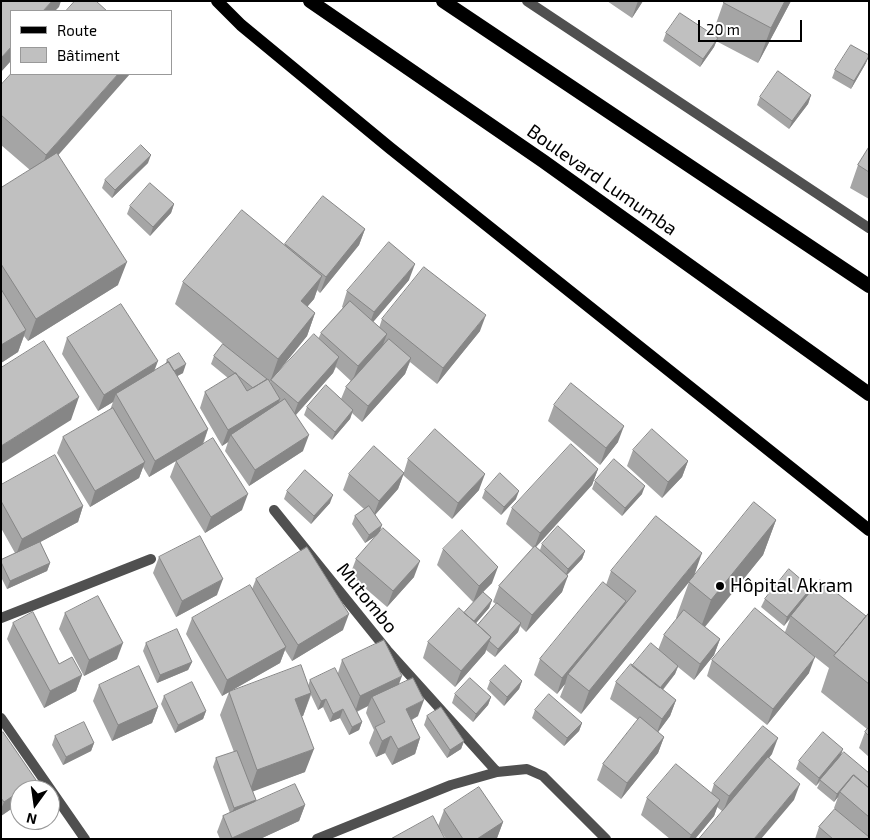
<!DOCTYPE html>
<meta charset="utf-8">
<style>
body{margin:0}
#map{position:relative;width:870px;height:840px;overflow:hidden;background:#fff;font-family:"Exo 2",sans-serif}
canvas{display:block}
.frame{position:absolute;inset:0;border:2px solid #000;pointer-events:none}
.legend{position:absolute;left:10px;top:10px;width:162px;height:65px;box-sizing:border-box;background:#fff;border:1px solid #999;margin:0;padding:6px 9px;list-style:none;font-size:15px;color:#000}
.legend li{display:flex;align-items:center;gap:10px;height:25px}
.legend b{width:25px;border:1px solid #999}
.north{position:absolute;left:10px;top:780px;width:50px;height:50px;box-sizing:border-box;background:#fff;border:1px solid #999;border-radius:50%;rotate:194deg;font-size:14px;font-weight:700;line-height:20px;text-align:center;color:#000}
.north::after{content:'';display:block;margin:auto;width:18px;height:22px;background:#000;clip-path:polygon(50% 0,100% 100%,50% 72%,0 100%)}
.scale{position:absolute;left:698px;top:20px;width:104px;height:22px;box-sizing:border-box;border:2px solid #000;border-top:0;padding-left:6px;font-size:15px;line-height:18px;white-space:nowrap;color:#000;-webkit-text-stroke:4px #fff;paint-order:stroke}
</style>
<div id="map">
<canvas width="870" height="840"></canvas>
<div class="frame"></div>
<ul class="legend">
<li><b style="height:6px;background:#000"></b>Route</li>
<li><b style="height:14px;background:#c0c0c0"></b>Bâtiment</li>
</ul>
<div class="north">N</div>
<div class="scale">20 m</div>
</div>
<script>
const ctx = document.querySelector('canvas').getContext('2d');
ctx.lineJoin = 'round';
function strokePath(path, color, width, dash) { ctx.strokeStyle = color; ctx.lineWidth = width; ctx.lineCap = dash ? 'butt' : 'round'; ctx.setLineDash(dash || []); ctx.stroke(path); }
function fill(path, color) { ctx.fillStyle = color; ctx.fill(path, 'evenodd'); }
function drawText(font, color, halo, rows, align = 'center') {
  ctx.font = font + ' "Exo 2",sans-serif'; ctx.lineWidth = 4; ctx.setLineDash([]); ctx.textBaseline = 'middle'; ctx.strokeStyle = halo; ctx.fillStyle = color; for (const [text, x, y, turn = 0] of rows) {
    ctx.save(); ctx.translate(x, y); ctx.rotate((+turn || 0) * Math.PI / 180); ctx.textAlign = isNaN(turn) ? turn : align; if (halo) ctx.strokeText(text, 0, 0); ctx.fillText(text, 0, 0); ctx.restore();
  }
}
const minor = new Path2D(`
 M527,1l342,227
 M274,510l113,140 110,122
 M1,618l150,-59
 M317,839l134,-54 46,-13 30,-3 16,7 63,63`);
const tertiary = new Path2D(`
 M1,718l84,121`);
const primary = new Path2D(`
 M217,1l24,24 149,123 479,382`);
const trunk = new Path2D(`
 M310,1l233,160 326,233
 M443,1l426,285`);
const wall = new Path2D(`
 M607,1h36l-11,17z
 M724,1h67l-33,62 -42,-22 -2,6 -14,20 -37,-26 3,-8 46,2z
 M866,63l-15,26 -19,-11 3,-8z
 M1,85l57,70 60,130 -90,56 -4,-5 -6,16 -17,11v-175l29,-18 -29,-25z
 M811,95l-3,9 -19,25 -32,-24 3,-8z
 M869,147v52l-19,-11 8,-23z
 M148,163l-36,35 -10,-10 3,-8z
 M174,204l-3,9 -21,23 -23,-22 3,-8z
 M365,229l-6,16 -39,48 -3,-3 -3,9 -7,8 8,6 -8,23 -37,46 -1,-1 1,3 1,-4 47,-41 3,-6 22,-25 -1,-1 5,-16 62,-11 -36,42 6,6 3,-9 98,12 -43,53 -27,-22 -5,12 -43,48 -10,-9 -2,6 -18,21 -28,-25 3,-8 34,-8 5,-12 5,-6 -15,-14 -3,6 -37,42 7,36 -54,35 -24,-35 3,-9 -6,4 -22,-38 5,-16 23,-14 -17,-14 3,-8 9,-12 -48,-40 8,-22 101,-37 1,-1z
 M67,338l87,33 11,-6 2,-5 16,13 -6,3 31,53 -5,16 39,65 -37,23 -35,-56 6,-16 12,-7 -39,23 -6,-10 -4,11 -49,29 -33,-54 6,-16 47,-27 3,-8 -15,9 -36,-57z
 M554,405l64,37 -18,23 -52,-44z
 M633,450l55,11 -6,16 -20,21 -35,-32z
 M408,459l71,31 -27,29 -49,-44 -5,14 -23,26 4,18 35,44 -27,30 -37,-32 6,-16 22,-25 -13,9 -13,-19 3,-8 9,-7 -21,-19 6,-16 55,-2z
 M598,469l-6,16 -56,62 4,3 2,-6 43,7 -3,8 -15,16 -5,17 -36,40 -6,-6 -2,6 -23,25 -9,-7 -1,3 -30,34 -32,-29 5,-16 36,-29 13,-15 -4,4 -36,-37 6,-16 49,34 -9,9 9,8 -3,8 -13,15 2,2 18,-21 -3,-2 6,-16 34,-38 -27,-24 6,-16z
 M595,481l47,13 -20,22 -30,-27z
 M1,485l82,21 -5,16 -38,20 10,21 -3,8 -40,18 -6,-12v-17l14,-7 -14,-25z
 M485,490l31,9 -15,16 -19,-17z
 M287,491l43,12 -19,21 -27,-25z
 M776,520l-13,35 -58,72 15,12 -6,16 -20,25 -16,-13 -3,7 -12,16 13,10 -6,16 -12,16 6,5 -6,16 -37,46 -24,-19 6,-16 35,-44 -28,-21 6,-17 16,-16 26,-16 6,-15 13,-16 -1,-1 13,-36z
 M159,557l58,38 -41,22 -23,-44z
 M611,571l83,5 -113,138 -21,-17 5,-13 -8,10 -23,-19 6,-16 66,-74z
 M256,579l87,51 -51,31 -7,-11 -5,13 -58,33 -36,-62 6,-16 60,-29z
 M809,594l57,22 3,-3v144l-10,-9 6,-16 2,-3 -46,-37 8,-24 -29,-23 9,28 -42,52 -60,-49 5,-16 73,-28 5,-13 -6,7 -23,-19 4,-8z
 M65,613l52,46 -33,17 -25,-47z
 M13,623l46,41 23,11 -6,16 -32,17 -37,-69z
 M146,643l46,19 -4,8 -31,13 -14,-32z
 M342,660l57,24 19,32 -6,4 8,18 -5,16 -23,11 -7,-12 -9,4 -7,-14 5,-13 -8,-17 2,-7 -11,6 5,10 -3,8 -10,5 -9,-17 -10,4 -7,-15 -5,3 -7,-15 -8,21h-1l3,56 -53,19 3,11 50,3 -6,16 -39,18h-40l-3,-7 6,-16 7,-3 -17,-46 3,-9 18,-6 -14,-37 9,-23 79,-6 2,-6 28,-7z
 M490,681h32l-3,8 -15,17 -17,-17z
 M99,685l59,22 -6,16 -40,18 -19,-40z
 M455,694l36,3 -3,8 -15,17 -21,-19z
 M164,696l42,15 -3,8 -28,14 -14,-29z
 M535,710l47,13 -3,8 -15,15 -32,-28z
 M427,716l37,25 -3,8 -14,9 -23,-33z
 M1,734l19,69 -19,13z
 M55,736l39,7 -3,8 -28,14 -11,-20z
 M772,754l-3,4 25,42 -72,11 -5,-4 -3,9 -19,23h-25l-29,-24 6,-17 64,-5 3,-9z
 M841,757l28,16v66h-54l4,-12 16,-18 -1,-1 4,-11 -4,5 -17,-14 3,-6 -4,4 -20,-17 3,-8z
 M444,810l59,12 -6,16 -1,1h-50l-8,-13z`);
const shadedWall = new Path2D(`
 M52,1h9l-2,6 -4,4h-12z
 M638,1h5l-11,17z
 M785,1h6l-33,62 13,-35z
 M718,38l-4,9 -14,20 3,-8z
 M11,47v14l-10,11v-14z
 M869,56l-3,7 -15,26 3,-8z
 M118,74h12l-92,104 8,-23z
 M811,95l-3,9 -19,25 3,-8z
 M151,155l-3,8 -36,35 3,-8z
 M174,204l-3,9 -21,23 3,-9z
 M365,229l-6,16 -39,48 6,-16z
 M127,262l-9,23 -90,56 8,-22z
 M415,264l-6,16 -41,48 6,-16z
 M322,276l-8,23 -22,25 9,-23z
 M315,313l-8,23 -37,46 8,-23z
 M486,315l-6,16 -43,53 6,-16z
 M26,330l-8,22 -17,11v-18z
 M387,334l-6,16 -29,32 6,-16z
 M339,357l-6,16 -41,46 6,-16z
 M411,358l-6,16 -43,48 6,-16z
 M158,361l-6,16 -36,17 -3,8 -15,9 6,-16z
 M186,364l-3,9 -13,7 3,-9z
 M79,397l-8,23 -70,44v-18z
 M280,399l-6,17 -43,19 -3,7 -6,4 6,-16z
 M353,410l-3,9 -18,21 3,-8z
 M624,426l-6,16 -18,23 6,-17z
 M208,429l-6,16 -53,32 6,-16z
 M309,435l-6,16 -54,35 6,-16z
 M688,461l-6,16 -20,21 6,-16z
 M145,462l-6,16 -49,29 5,-16z
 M598,469l-6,16 -58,64 6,-16z
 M404,473l-6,16 -25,28 6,-16z
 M485,474l-6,16 -27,29 6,-16z
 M645,486l-3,8 -20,22 3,-8z
 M519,491l-3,8 -15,16 3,-8z
 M248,494l-6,16 -37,23 6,-16z
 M333,495l-3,8 -19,21 3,-8z
 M83,506l-5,16 -62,33 6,-16z
 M776,520l-13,35 -65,80 13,-35z
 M382,525l-3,9 -14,9 4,-8z
 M585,551l-3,8 -17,18 3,-8z
 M702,553l-8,23 -113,138 8,-23z
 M420,561l-6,16 -27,30 6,-16z
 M50,563l-3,8 -40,18 3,-8z
 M498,567l-6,16 -19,19 6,-16z
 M568,576l-6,16 -36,40 6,-17z
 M223,579l-6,16 -41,22 6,-16z
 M811,588l-3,8 -17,20 -7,10 3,-9z
 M492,600l-3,8 -18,21 3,-8z
 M626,601l-6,16 -52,57 -3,10 -8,10 5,-16z
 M349,614l-6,16 -51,31 6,-16z
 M521,623l-3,9 -23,25 3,-8z
 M491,637l-6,16 -30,34 6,-16z
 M720,639l-6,16 -20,25 6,-16z
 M123,643l-6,16 -33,17 5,-16z
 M286,647l-6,16 -58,33 5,-16z
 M815,657l-6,16 -42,52 6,-16z
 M192,662l-4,8 -31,13 3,-8z
 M678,666l-3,8 -20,25 3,-9z
 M82,675l-6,16 -32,17 6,-17z
 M402,676l-6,16 -24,5 -4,9 -13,6 5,-16z
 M522,681l-3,8 -15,17 3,-9z
 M311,693l-8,23 -16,5 8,-22z
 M491,697l-3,8 -15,17 3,-8z
 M326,699l-3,8 -5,3 3,-9z
 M424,700l-6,16 -17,9 5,-16z
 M676,700l-6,16 -14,19 6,-16z
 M158,707l-6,16 -40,18 6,-16z
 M343,709l-3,9 -10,4 3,-8z
 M206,711l-3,8 -28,14 3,-8z
 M362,722l-3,8 -10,5 3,-8z
 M582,723l-3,8 -15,15 3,-8z
 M391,736l-6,17 -9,4 6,-16z
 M664,737l-6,16 -37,46 6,-16z
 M420,738l-5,16 -23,11 6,-16z
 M778,738l-6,16 -49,58 6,-16z
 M464,741l-3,8 -14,9 3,-8z
 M94,743l-3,8 -28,14 3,-8z
 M314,749l-9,23 -56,21 8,-23z
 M843,749l-3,9 -20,22 -4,6 3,-8z
 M853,775l-3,8 -10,9 -2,5 -4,5 3,-8z
 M36,780l-4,10h-11z
 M800,784l-6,16 -33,39h-7z
 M20,791v12l-19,13v-7l3,-7z
 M256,800l-3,8 -22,8 3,-8z
 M720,800l-6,16 -19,23h-6l2,-4z
 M305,805l-6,16 -39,18h-28v-1z
 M503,822l-6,16 -1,1h-19z`);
const building = new Path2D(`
 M1,1h51l-9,10h-32v36l-10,11z
 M75,1h21l11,10h-41z
 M724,1h61l-14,27 -47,-25z
 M680,13l38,25 -15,21 -37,-26z
 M851,45l18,10v1l-15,25 -19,-11z
 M778,71l33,24 -19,26 -32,-24z
 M11,74h107l-72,81 -45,-40v-30z
 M141,145l10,10 -36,35 -10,-10z
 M869,147v25l-11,-7z
 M57,153l70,109 -91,57 -35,-55v-76z
 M150,183l24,21 -21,23 -23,-21z
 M323,196l42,33 -39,48 -41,-33z
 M242,210l80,66 -21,25 14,12 -37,46 -95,-77z
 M389,242l26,22 -41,48 -27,-21z
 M424,267l62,48 -43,53 -61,-49z
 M1,289l25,41 -25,15z
 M350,301l37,33 -29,32 -37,-33z
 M121,304l37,57 -54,34 -37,-57z
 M314,334l25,23 -41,46 -27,-23z
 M389,339l22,19 -43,48 -22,-19z
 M44,341l35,56 -78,49v-78z
 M223,344l44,35 -14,9 -39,-32z
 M179,353l7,11 -12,7 -7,-11z
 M169,362l39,67 -53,32 -39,-67z
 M236,373l11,18 21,-12 12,20 -52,31 -23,-38z
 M571,383l53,43 -18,22 -52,-43z
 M326,385l27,25 -18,22 -28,-25z
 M285,399l24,36 -54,35 -24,-35z
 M113,408l32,54 -50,29 -32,-54z
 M435,429l50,45 -27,29 -50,-44z
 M652,429l36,32 -20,21 -35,-32z
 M213,438l35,56 -37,23 -35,-56z
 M571,444l27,25 -58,64 -28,-25z
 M374,446l30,27 -25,28 -30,-27z
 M55,455l28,51 -61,33 -21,-38v-16z
 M614,459l31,27 -20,22 -30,-27z
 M305,470l28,25 -19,21 -27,-25z
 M500,473l19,18 -15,16 -19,-17z
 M754,502l22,18 -65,80 -22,-18z
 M369,506l13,19 -13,10 -14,-19z
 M656,516l46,37 -113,138 -21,-17 68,-83 -25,-20z
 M558,526l27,25 -17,18 -26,-25z
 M383,528l37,33 -27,30 -37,-32z
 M462,530l36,37 -19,19 -36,-37z
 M200,536l23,43 -41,22 -23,-44z
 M40,542l10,21 -40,18 -9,-19v-2z
 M535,546l33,30 -36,39 -33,-29z
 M307,547l42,67 -51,31 -42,-66z
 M789,569l22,19 -24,29 -22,-18z
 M820,580l46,36 -30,37 -45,-37z
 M603,582l23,19 -64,77 -22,-19z
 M250,585l36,62 -59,33 -35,-62z
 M483,592l9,8 -18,21 -10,-8z
 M98,596l25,47 -34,17 -24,-47z
 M497,603l24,20 -23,26 -9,-8 2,-4 -13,-12z
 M459,608l32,29 -30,34 -33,-29z
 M755,608l60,49 -42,52 -61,-49z
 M684,610l36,29 -20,25 -36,-29z
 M33,612l26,52 13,-7 10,18 -32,16 -37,-68z
 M869,613v71l-35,-28z
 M177,629l15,33 -32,13 -14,-32z
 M384,640l18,36 -42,20 -18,-36z
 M651,643l27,23 -18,22 -28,-22z
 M631,664l45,36 -14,19 -46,-37z
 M301,665l10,28 -16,6 19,50 -57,21 -28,-78z
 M505,665l17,16 -15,16 -17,-16z
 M139,666l19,41 -40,18 -19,-40z
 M335,668l27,54 -10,5 -9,-18 -10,5 -7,-15 -5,2 -11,-21z
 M413,678l11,22 -18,9 14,29 -22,11 -7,-13 -9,5 -7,-14 10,-5 -13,-25z
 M470,678l21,19 -15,17 -21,-20z
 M192,682l14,29 -28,14 -14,-29z
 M549,694l33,29 -15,15 -32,-28z
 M441,707l23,34 -14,9 -23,-34z
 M640,717l24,20 -37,46 -24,-19z
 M84,722l10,21 -28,14 -11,-21z
 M763,726l15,12 -49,58 -15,-12z
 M869,727v9l-4,-4z
 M3,732l33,48 -15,10h-1v1l-16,11 -3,-4v-64z
 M823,732l20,17 -24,29 -20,-17z
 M237,751l19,49 -22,8 -18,-50z
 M844,752l25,21v15l-16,-13 -16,19 -17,-14z
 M768,757l32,27 -46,55h-55z
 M676,764l44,36 -29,35 -44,-37z
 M854,775l15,13v29l-29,-25z
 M295,784l10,21 -73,33 -9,-22z
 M479,787l24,35 -26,17h-14l-19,-29z
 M835,809l34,28v2h-36l-14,-12z
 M433,816l12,23h-54z`);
const markers = [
 [720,586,5,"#000"]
];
const streetNames = [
 ["Boulevard Lumumba",602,180,35],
 ["Mutombo",367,598,51]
];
const poiNames = [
 ["Hôpital Akram",730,586]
];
strokePath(minor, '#505050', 10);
strokePath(tertiary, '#505050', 10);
strokePath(primary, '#000', 12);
strokePath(trunk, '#000', 14);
fill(wall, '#a5a5a5');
fill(shadedWall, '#868686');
fill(building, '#c0c0c0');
strokePath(building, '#868686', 1);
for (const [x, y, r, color] of markers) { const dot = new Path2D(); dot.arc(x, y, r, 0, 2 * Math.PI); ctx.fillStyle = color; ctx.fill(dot); strokePath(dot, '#fff', 2); }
drawText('19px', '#000', '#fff', streetNames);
drawText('19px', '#000', '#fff', poiNames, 'left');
</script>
